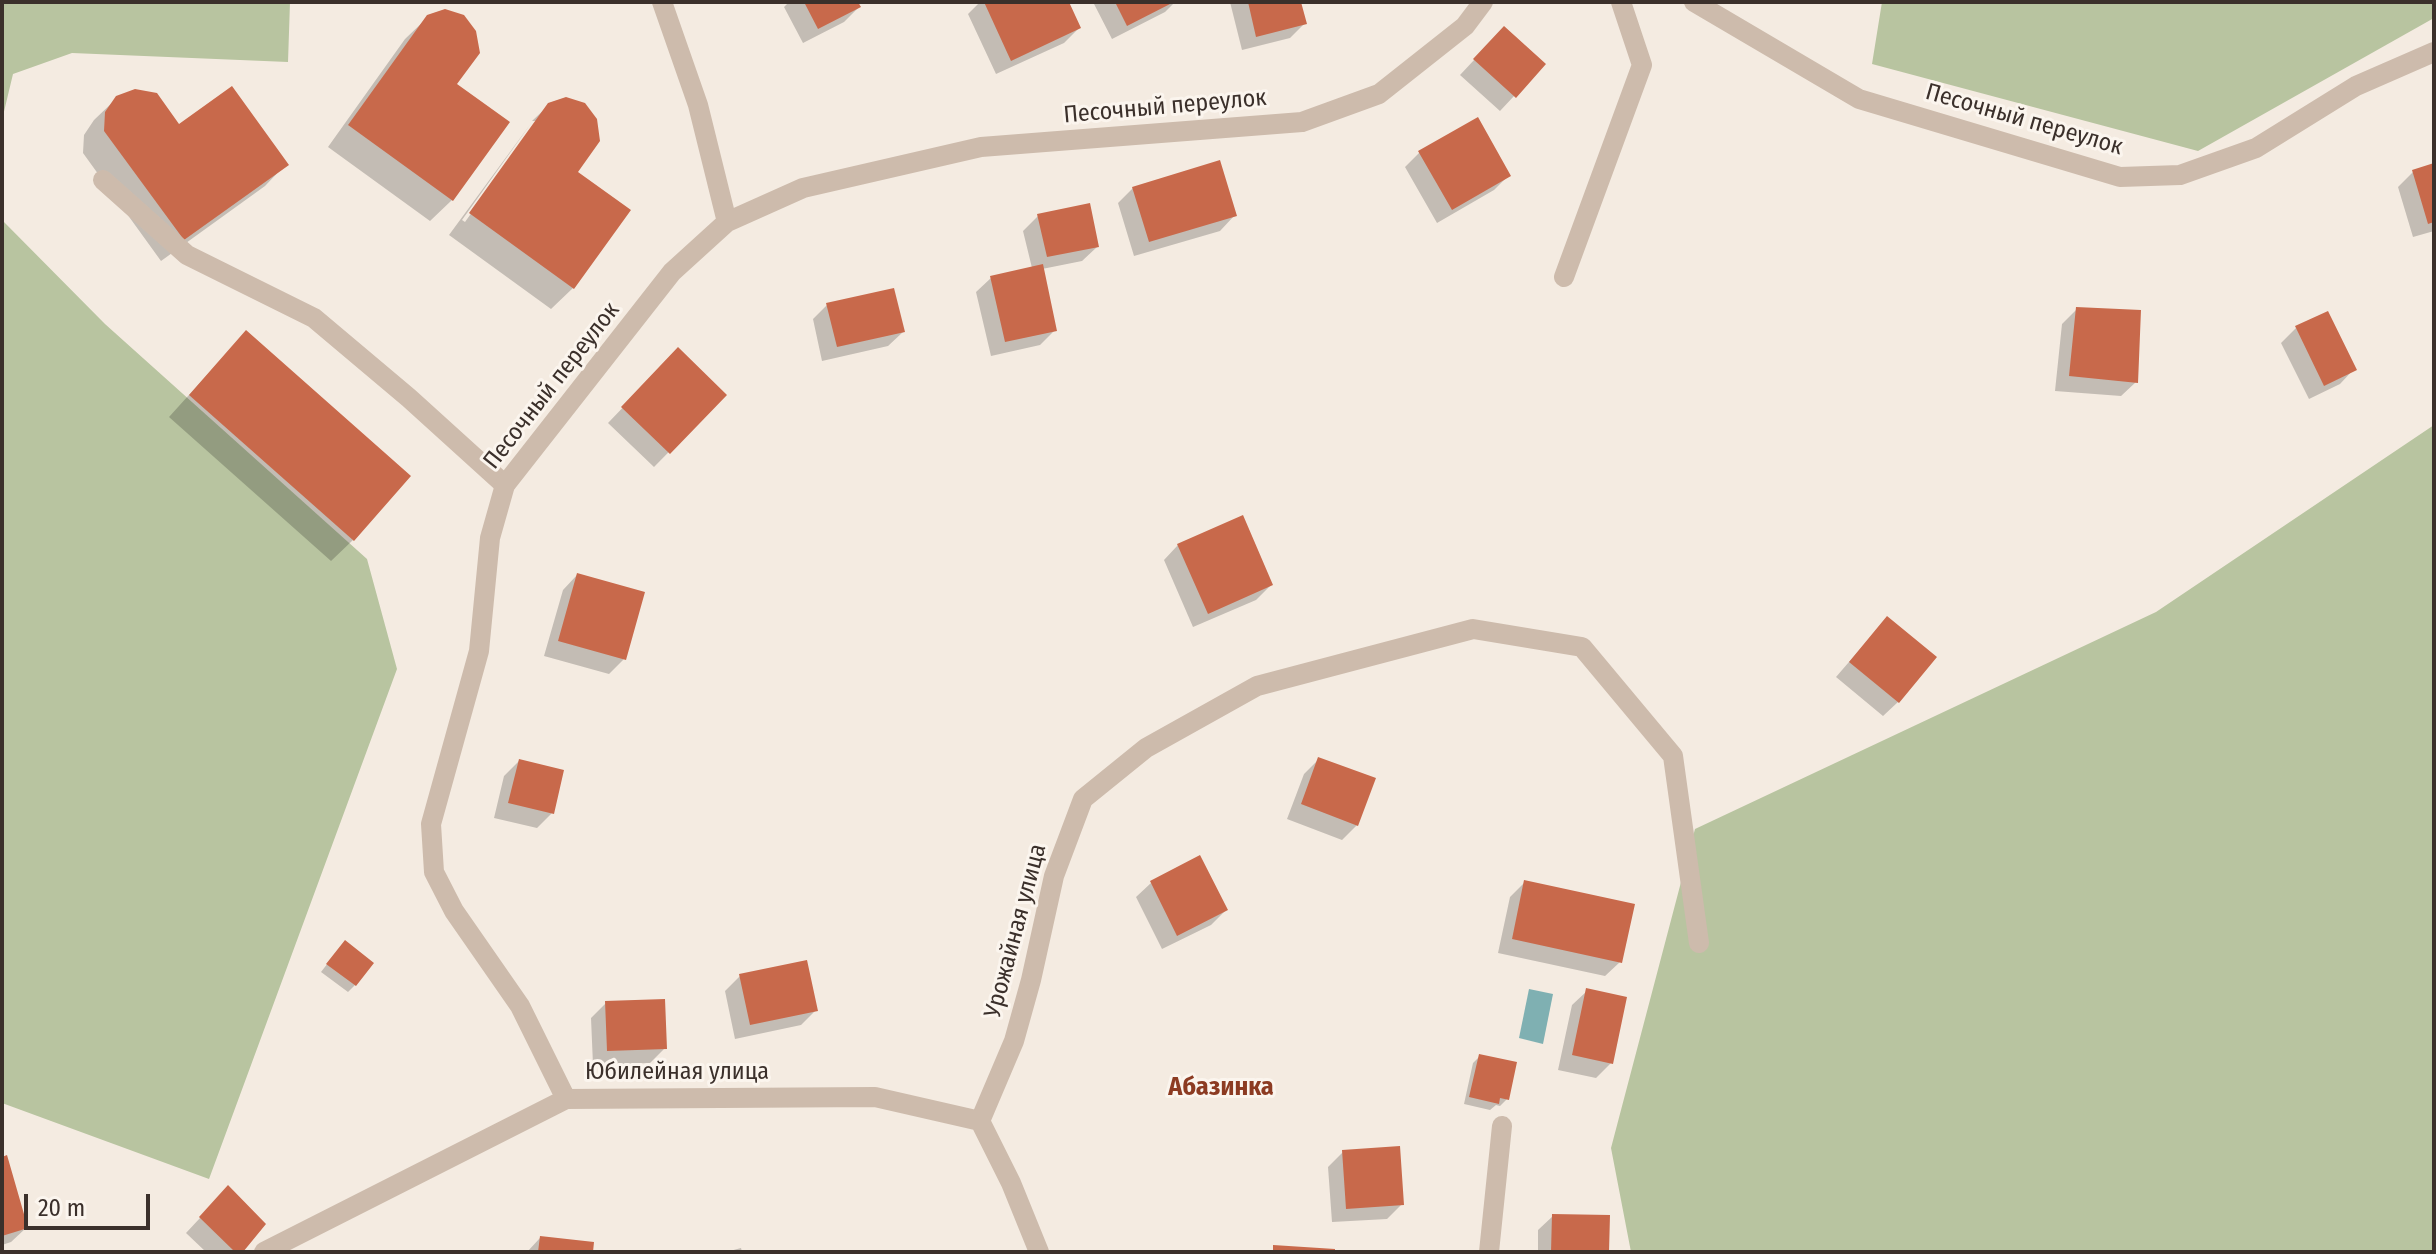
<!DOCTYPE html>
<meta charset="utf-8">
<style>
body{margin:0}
#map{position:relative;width:2436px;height:1254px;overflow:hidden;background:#f4ebe1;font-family:"Fira Sans Condensed",sans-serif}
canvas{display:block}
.frame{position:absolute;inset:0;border:4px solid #3b302b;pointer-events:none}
.scale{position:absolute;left:24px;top:1194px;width:126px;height:36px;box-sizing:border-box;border:4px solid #3b302b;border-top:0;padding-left:10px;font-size:24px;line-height:28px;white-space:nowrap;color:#3b302b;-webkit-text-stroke:6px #fbf5ee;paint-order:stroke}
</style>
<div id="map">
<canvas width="2436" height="1254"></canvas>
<div class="frame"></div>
<div class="scale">20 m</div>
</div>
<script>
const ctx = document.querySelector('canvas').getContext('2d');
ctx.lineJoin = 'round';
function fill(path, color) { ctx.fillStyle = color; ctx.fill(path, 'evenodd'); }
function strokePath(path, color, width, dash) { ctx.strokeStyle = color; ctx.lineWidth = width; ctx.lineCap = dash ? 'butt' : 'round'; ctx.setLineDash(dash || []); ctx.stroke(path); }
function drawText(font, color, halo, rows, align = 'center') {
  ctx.font = font + ' "Fira Sans Condensed",sans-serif'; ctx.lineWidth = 6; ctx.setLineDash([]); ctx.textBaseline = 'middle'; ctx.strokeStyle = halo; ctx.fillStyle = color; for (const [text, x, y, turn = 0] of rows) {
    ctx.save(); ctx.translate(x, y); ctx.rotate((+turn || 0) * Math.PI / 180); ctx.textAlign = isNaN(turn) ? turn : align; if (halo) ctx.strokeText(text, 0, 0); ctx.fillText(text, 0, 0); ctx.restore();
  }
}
const green = new Path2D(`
 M2,2h288l-2,60 -216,-9 -59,21 -11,46z
 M1882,2h552v16l-236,133 -326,-87z
 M2,220l103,104 262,235 30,110 -188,510 -207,-76z
 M2434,425v827h-803l-20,-104 84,-319 461,-217z`);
const water = new Path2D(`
 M1529,989l24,5 -10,50 -24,-6z`);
const shadow = new Path2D(`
 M789,2h67l3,5 -15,15 -41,21 -19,-36z
 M980,2h87l12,26 -15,15 -68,31 -28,-60z
 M1093,2h82l-10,10 -53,27z
 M1230,2h63l12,21 -15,15 -48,12z
 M428,17l26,67 -2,116 -22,21 -102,-74 77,-108z
 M1490,43l54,21 -44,47 -40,-36z
 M117,98l61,29 108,37 -21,22 -104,75 -78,-108 1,-18 10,-15z
 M549,105l26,67 -2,116 -22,21 -102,-74 83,-113 -70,98 3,2 72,-101h-5z
 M1420,152l89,23 -15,15 -57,33 -32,-56z
 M2434,165v66l-21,6 -15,-50 15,-15z
 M1133,188l101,28 -14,15 -86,25 -16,-53z
 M1038,216l59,31 -15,14 -40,8 13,61 -15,15 -49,11 -15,-64 15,-14 41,-10 -9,-37z
 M827,305l76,27 -15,14 -66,15 -9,-42z
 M2077,309l59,73 -15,14 -66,-5 7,-67z
 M2296,328l58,41 -14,15 -31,15 -28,-56z
 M246,332l107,208 -22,21 -162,-144z
 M678,350l47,45 -71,72 -46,-44z
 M1178,545l93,40 -15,15 -63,27 -29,-67z
 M577,575l47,84 -15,15 -65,-18 19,-66z
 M1887,618l11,84 -15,14 -47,-39z
 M1319,759l38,66 -15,15 -55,-21 17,-45z
 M519,761l33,52 -15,15 -43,-10 10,-42z
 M1525,882l95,80 -15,14 -107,-23 12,-56z
 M1151,883l75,27 -15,15 -49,24 -26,-52z
 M338,950l17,35 -7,7 -27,-20z
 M740,976l76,34 -15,15 -66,14 -10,-48z
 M1587,991l24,72 -15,15 -38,-8 14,-65z
 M606,1003l59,45 -15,15 -57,2 -2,-47z
 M1480,1056l27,43 -7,7 -4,-1 -6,5 -26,-6 9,-41z
 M1343,1152l59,52 -15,15 -55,3 -4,-55z
 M2,1159l24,69 -15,14 -9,3z
 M214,1203l26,49h-34l-20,-19z
 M1553,1216l54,36h-69v-22z
 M540,1238l51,14h-64z
 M741,1248l1,4h-16z`);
const building = new Path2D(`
 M804,2h54l3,5 -43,22z
 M984,2h85l12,26 -70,33z
 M1115,2h59l-47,24z
 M1248,2h53l6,22 -51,13z
 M445,9l19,6 12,16 4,22 -23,31 53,38 -57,79 -105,-76 79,-110z
 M1504,26l42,38 -30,34 -43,-39z
 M232,86l57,79 -105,75 -80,-109 1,-19 11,-16 19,-7 22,4 22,31z
 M566,97l19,6 12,16 3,22 -22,31 53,38 -57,79 -105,-76 79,-110z
 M1478,117l33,59 -59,34 -34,-59z
 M1220,160l17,56 -88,26 -17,-55z
 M2434,163v59l-6,2 -16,-54z
 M1090,203l9,44 -52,10 -10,-43z
 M1043,264l14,67 -52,11 -15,-66z
 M894,288l11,44 -68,15 -11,-44z
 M2076,307l65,3 -3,73 -69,-7z
 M2328,311l29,59 -33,16 -29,-60z
 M246,330l165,146 -57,65 -165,-146z
 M678,347l49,48 -57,59 -49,-47z
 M1243,515l30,70 -65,29 -31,-70z
 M577,573l68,19 -19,68 -68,-19z
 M1887,616l50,41 -38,46 -50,-41z
 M1318,757l58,21 -18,48 -57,-22z
 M519,759l45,11 -10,44 -46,-11z
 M1200,855l28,55 -51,26 -27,-55z
 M1524,880l111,24 -13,59 -110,-24z
 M345,940l29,23 -18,23 -30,-22z
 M807,960l11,51 -68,14 -11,-51z
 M1586,988l41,9 -14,67 -41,-9z
 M665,999l2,50 -60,2 -2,-50z
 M1479,1054l38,8 -8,38 -9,-2 -1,6 -30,-7z
 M1400,1146l4,59 -58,4 -4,-59z
 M7,1155l21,73 -26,8v-79z
 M228,1185l38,39 -23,28h-8l-36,-35z
 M1552,1214l58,1 -1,37h-58z
 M540,1236l54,6 -1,10h-55z
 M1273,1245l62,4v3h-62z`);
const lane = new Path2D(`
 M103,180l84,75 127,63 95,80 96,87
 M1489,1252l13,-126`);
const street = new Path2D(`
 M662,2l36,103 29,117
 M1694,2l165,97 261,78 60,-2 76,-27 100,-62 78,-34
 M1564,277l78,-212 -21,-63
 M566,1099l-46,-93 -66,-95 -20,-39 -3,-48 48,-173 11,-113 15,-53 167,-213 55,-50 76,-34 178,-41 321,-25 77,-28 86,-68 18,-24
 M264,1252l302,-153 309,-2 105,24
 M1039,1252l-28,-69 -31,-62 34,-80 17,-61 23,-104 29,-77 63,-51 111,-62 216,-57 109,18 91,109 26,187`);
const streetNames = [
 ["Песочный переулок",1165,107,-5],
 ["Песочный переулок",2024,120,16],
 ["Песочный переулок",552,386,-52],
 ["Урожайная улица",1016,931,-75],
 ["Юбилейная улица",677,1072]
];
const neighbourhoodNames = [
 ["Абазинка",1221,1088]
];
fill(green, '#b8c4a0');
fill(water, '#7fb0b2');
fill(shadow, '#0003');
fill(building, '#c8694b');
strokePath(lane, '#cdbbac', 20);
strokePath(street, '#cdbbac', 20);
drawText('24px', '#3b302b', '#fbf5ee', streetNames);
drawText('bold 26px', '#8c3b22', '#fbf5ee', neighbourhoodNames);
</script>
